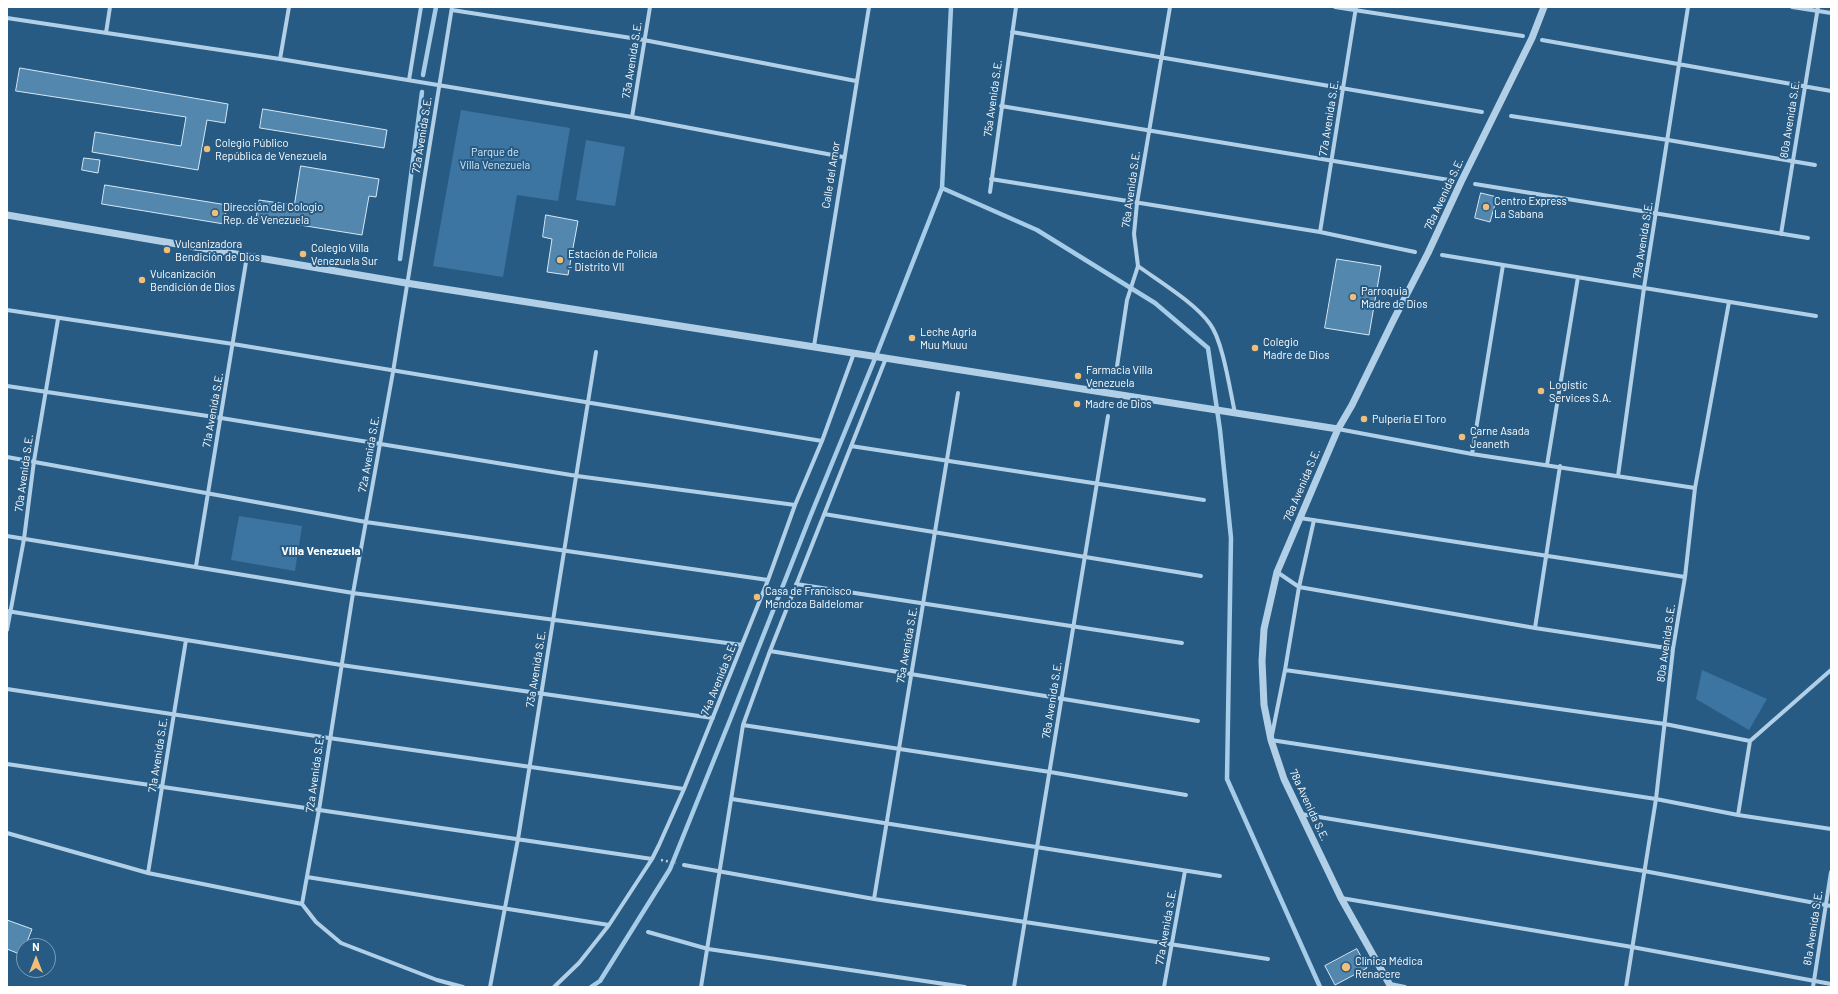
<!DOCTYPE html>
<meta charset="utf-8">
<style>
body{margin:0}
#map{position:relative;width:1838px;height:994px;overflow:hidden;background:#275b84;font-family:Barlow,sans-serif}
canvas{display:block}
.frame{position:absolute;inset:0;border:8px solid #fff;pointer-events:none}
.north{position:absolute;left:16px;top:938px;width:40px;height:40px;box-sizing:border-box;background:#275b84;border:1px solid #7d9db5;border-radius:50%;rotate:0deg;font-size:11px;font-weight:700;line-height:16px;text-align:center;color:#fff}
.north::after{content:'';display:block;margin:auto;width:14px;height:18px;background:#f0be77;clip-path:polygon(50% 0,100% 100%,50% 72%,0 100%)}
</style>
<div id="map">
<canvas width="1838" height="994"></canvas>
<div class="frame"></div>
<div class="north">N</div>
</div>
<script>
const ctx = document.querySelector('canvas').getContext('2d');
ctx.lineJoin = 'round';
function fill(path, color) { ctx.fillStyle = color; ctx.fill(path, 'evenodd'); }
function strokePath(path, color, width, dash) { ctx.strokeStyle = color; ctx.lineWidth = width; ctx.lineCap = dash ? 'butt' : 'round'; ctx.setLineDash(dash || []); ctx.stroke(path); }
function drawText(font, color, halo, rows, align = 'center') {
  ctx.font = font + ' Barlow,sans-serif'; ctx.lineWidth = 4; ctx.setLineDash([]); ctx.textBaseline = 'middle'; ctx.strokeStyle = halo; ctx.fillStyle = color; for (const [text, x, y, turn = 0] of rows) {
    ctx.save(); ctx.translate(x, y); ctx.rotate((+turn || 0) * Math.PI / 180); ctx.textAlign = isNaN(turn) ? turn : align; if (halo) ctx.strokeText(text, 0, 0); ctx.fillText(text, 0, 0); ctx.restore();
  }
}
const green = new Path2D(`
 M461,110l109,18 -12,73 -41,-6 -14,82 -70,-11z
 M586,140l39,7 -10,59 -39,-6z
 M239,516l63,10 -7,45 -64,-11z
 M1702,670l65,29 -18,31 -53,-31z`);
const stream = new Path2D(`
 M423,75l13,-68
 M942,188l95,42 118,73 53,45 12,82 11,108 -4,241 93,208
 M400,259l22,-167
 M591,987l9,-6 70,-112 60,-149 80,-203 66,-161 66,-168 9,-181`);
const building = new Path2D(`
 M20,68l208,36 -3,19 -18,-3 -9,50 -106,-18 3,-20 86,14 5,-29 -170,-26z
 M263,109l124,21 -3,18 -124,-20z
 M84,158l16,2 -2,13 -16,-3z
 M301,166l78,13 -3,18 -7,-1 -7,39 -106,-17 3,-18 35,5z
 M105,185l122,20 -3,19 -122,-20z
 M1481,193l16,4 -7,25 -15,-4z
 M546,215l32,6 -10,54 -21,-3 5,-33 -9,-2z
 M1337,259l44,7 -12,69 -44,-7z
 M7,920l25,9 -10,26 -15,-6z
 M1357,949l10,19 -32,17 -10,-19z`);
const path = new Path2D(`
 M661,860l15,3`);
const minor = new Path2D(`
 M1335,7l188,29
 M1792,7l39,6
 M452,10l192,30 212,41
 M7,18l273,41 352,58 211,40
 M1012,32l470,80
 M106,33l4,-26
 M1542,40l289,51
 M280,59l9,-52
 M409,80l12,-73
 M1001,106l448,74
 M1511,116l157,24 147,25
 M632,117l18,-110
 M991,179l329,53 95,20
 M1475,184l333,54
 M990,192l26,-185
 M1320,232l36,-225
 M1781,234l37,-227
 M1442,255l374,61
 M1138,266c22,16 57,37 72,58 13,17 20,67 25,89
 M7,310l226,34 589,97
 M814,346l55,-339
 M1116,373l11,-73 11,-34 -4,-32 3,-31 33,-196
 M7,386l214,32 356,58 218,29
 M1338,429l134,25 223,34
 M851,446l353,54
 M1472,454l31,-189
 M7,457l359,65 402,58
 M1547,465l31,-188
 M1618,476l26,-188 44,-281
 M824,514l377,62
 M1300,518l385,59
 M1314,520l-15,67 236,41 138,21
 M7,536l346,57 389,52
 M196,566l51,-310
 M1277,572l22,15 -14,83 -14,70 385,59 82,16 93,14
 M796,584l386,59
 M7,611l334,54 372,53
 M1535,628l25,-162
 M7,630l17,-91 10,-78 24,-142
 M770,651l428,70
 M1285,670l380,54 85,17 81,-71
 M7,689l322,49 355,51
 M743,725l307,47 136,23
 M7,764l645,95
 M732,799l488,77
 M1301,814l343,57 187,35
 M1738,815l12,-74
 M7,833l141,40 154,31 14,18 25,21 96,37 26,7
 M684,865l190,34 394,60
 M148,873l38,-233
 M307,877l302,48
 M1341,898l291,49 199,37
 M874,899l84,-506
 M302,904l17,-94 34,-217 40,-221 59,-365
 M648,932l60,17 257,38
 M1390,984l15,3
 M490,987l28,-148 78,-487
 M554,987l25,-24 30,-38 43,-66 7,-14 25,-56 84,-209 27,-75 27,-64 32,-88
 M701,987l42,-262 27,-74 116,-293
 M1014,987l94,-571
 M1164,987l21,-116
 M1626,987l30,-188 17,-150 12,-72 10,-89 34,-186
 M1813,987l18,-115`);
const tertiary = new Path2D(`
 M7,215l399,68 932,146
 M1391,987l-50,-89 -57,-119 -13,-39 -7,-35 -2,-44 2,-32 13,-57 61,-143 14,-24 42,-86 34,-66 33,-71 71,-144 12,-31`);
const markers = [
 [207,149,4,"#f0be77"],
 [1486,207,4,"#f0be77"],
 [215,213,4,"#f0be77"],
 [167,250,4,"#f0be77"],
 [303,254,4,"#f0be77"],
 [560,260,4,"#f0be77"],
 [142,280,4,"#f0be77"],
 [1353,297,4,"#f0be77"],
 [912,338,4,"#f0be77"],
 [1255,348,4,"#f0be77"],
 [1078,376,4,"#f0be77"],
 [1541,391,4,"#f0be77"],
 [1077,404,4,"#f0be77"],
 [1364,419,4,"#f0be77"],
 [1462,437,4,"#f0be77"],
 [757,597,4,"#f0be77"],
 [1346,967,5,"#f0be77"]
];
const streetNames = [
 ["73a Avenida S.E.",632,60,-81],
 ["75a Avenida S.E.",993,98,-82],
 ["77a Avenida S.E.",1329,118,-81],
 ["80a Avenida S.E.",1790,119,-81],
 ["72a Avenida S.E.",422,135,-81],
 ["Calle del Amor",831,175,-81],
 ["76a Avenida S.E.",1131,189,-82],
 ["78a Avenida S.E.",1444,194,-65],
 ["79a Avenida S.E.",1643,240,-81],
 ["71a Avenida S.E.",213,410,-80],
 ["72a Avenida S.E.",369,454,-80],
 ["70a Avenida S.E.",24,473,-82],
 ["78a Avenida S.E.",1302,485,-67],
 ["80a Avenida S.E.",1666,643,-82],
 ["75a Avenida S.E.",907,645,-80],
 ["73a Avenida S.E.",536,669,-81],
 ["74a Avenida S.E.",719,679,-68],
 ["76a Avenida S.E.",1052,700,-81],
 ["71a Avenida S.E.",158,755,-81],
 ["72a Avenida S.E.",315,774,-82],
 ["78a Avenida S.E.",1309,805,65],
 ["77a Avenida S.E.",1166,927,-80],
 ["81a Avenida S.E.",1813,928,-81]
];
const poiNames = [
 ["Colegio Público",215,143],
 ["República de Venezuela",215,156],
 ["Centro Express",1494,201],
 ["La Sabana",1494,214],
 ["Dirección del Cologio",223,207],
 ["Rep. de Venezuela",223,220],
 ["Vulcanizadora",175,244],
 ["Bendición de Dios",175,257],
 ["Colegio Villa",311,248],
 ["Venezuela Sur",311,261],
 ["Estación de Policía",568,254],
 ["- Distrito VII",568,267],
 ["Vulcanización",150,274],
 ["Bendición de Dios",150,287],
 ["Parroquia",1361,291],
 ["Madre de Dios",1361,304],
 ["Leche Agria",920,332],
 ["Muu Muuu",920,345],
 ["Colegio",1263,342],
 ["Madre de Dios",1263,355],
 ["Farmacia Villa",1086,370],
 ["Venezuela",1086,383],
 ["Logistic",1549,385],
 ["Services S.A.",1549,398],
 ["Madre de Dios",1085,404],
 ["Pulperia El Toro",1372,419],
 ["Carne Asada",1470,431],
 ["Jeaneth",1470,444],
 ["Casa de Francisco",765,591],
 ["Mendoza Baldelomar",765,604],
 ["Clínica Médica",1355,961],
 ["Renacere",1355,974]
];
const parkNames = [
 ["Parque de",495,152],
 ["Villa Venezuela",495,165]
];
const neighbourhoodNames = [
 ["Villa Venezuela",321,551]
];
fill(green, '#3c75a1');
strokePath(stream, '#a6cce8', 4.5);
fill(building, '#5487ae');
strokePath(building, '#d5e8f6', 1);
strokePath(path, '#b1d0e7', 2.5, [2, 3]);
strokePath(minor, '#b1d0e7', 4);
strokePath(tertiary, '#b1d0e7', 7);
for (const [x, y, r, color] of markers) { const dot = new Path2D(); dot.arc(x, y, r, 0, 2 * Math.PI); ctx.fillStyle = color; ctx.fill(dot); strokePath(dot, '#275b84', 1.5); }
drawText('11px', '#fff', '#275b84', streetNames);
drawText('11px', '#fff', '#275b84', poiNames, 'left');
drawText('11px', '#d5e8f6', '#275b84', parkNames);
drawText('bold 12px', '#fff', '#275b84', neighbourhoodNames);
</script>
